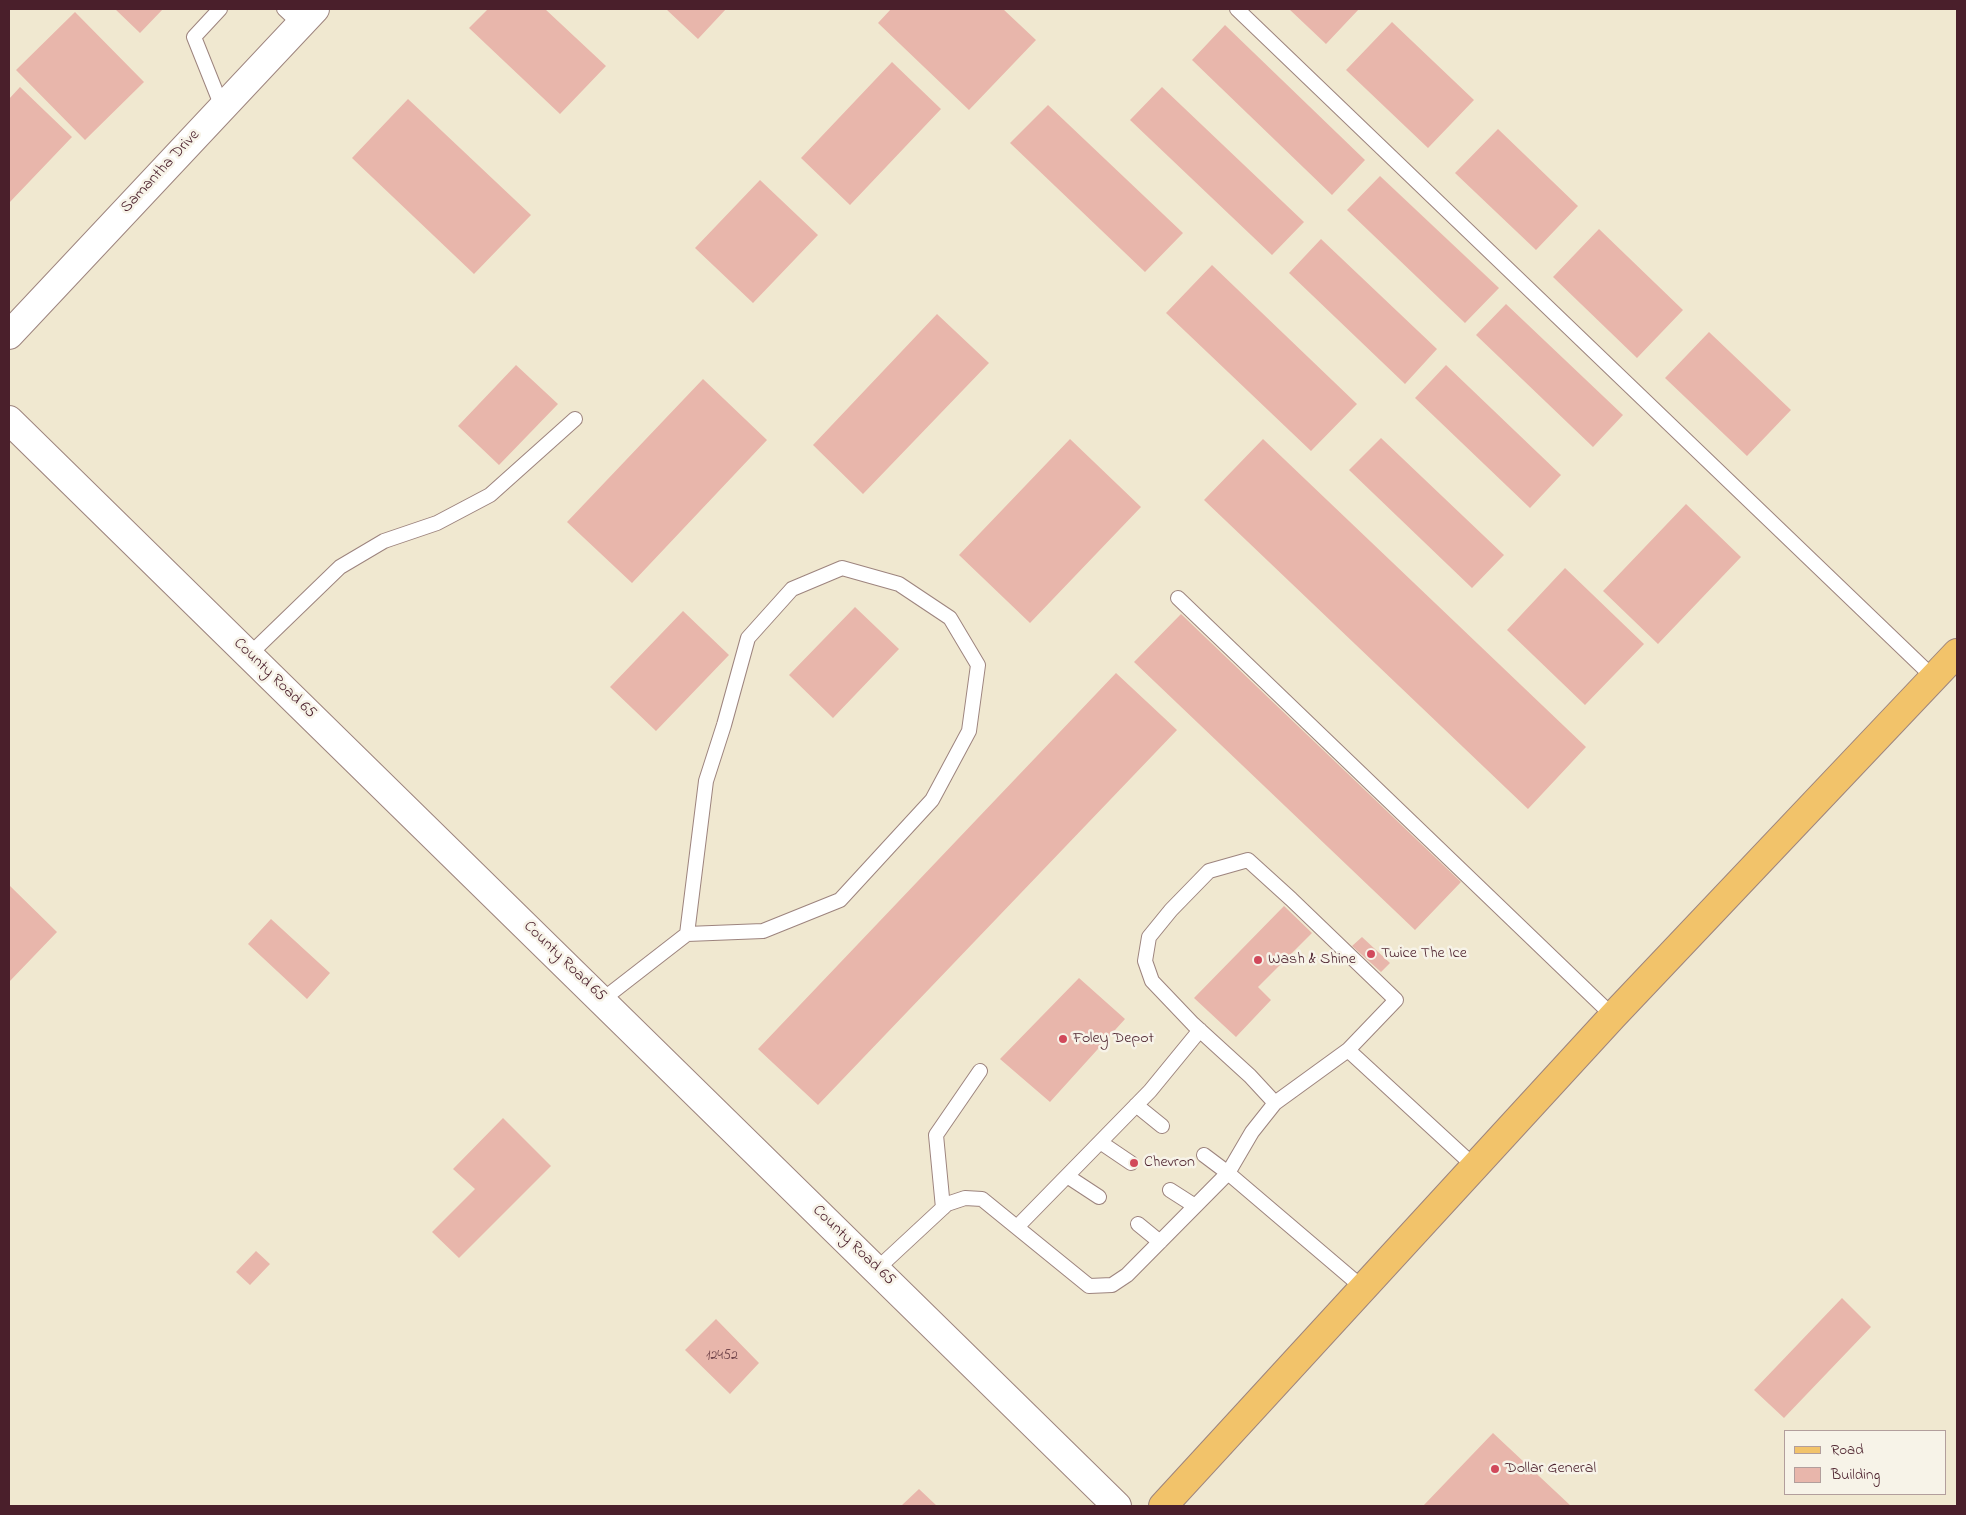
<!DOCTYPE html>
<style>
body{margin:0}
#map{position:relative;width:1966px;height:1515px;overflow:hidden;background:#f0e8d0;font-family:"Indie Flower",sans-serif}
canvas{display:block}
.frame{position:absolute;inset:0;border:10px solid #4a1f2b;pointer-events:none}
.legend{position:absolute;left:1784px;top:1430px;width:162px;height:65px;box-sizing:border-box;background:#f7f3e8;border:1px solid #b29e9c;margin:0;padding:6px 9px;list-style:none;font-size:15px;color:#4a1f2b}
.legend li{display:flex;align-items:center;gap:10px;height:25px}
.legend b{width:25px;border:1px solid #b29e9c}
</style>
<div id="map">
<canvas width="1966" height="1515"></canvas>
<div class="frame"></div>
<ul class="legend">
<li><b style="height:6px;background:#f2c36a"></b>Road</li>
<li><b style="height:14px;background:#e8b6ab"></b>Building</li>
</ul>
</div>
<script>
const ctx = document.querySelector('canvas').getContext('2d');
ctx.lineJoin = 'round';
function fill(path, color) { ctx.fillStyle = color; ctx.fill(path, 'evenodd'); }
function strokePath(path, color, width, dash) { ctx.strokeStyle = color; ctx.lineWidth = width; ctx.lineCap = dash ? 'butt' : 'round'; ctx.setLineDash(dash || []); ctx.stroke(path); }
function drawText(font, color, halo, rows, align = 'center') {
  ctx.font = font + ' "Indie Flower",sans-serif'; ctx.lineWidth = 5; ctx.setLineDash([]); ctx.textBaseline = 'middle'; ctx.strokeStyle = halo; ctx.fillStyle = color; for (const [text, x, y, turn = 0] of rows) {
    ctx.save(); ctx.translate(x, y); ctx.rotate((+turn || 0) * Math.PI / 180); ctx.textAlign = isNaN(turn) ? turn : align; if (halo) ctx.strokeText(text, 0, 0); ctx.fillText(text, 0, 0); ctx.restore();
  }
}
const building = new Path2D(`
 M115,9h48l-23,24z
 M488,9h57l61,57 -46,48 -91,-86z
 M666,9h60l-28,30z
 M891,9h112l33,31 -67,70 -91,-87z
 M1289,9h70l-33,35z
 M75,12l69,70 -59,58 -69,-70z
 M1392,22l82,78 -46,48 -82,-78z
 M1225,25l140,135 -33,35 -140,-135z
 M892,62l49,47 -91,96 -49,-47z
 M20,87l52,50 -63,66v-104z
 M1162,87l142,135 -32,33 -142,-135z
 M408,99l123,116 -57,59 -122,-116z
 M1048,105l135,128 -38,39 -135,-129z
 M1498,129l80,77 -42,44 -81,-77z
 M1380,176l119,112 -34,35 -118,-113z
 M760,180l58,55 -65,68 -58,-55z
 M1599,229l84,81 -46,48 -84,-81z
 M1321,239l116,110 -32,35 -116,-111z
 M1212,265l145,139 -46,47 -145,-138z
 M1506,304l117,111 -30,32 -117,-112z
 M937,314l52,49 -126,131 -50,-49z
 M1709,332l82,78 -44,46 -82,-78z
 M516,365l42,39 -59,61 -41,-39z
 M1446,365l115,110 -31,33 -115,-110z
 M703,379l64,61 -135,143 -65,-61z
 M1381,438l123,117 -32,33 -123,-118z
 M1070,439l71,68 -111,116 -71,-68z
 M1263,439l323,308 -58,62 -324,-309z
 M1686,504l55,53 -83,87 -55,-53z
 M1565,568l79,76 -59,61 -78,-75z
 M855,607l44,42 -66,69 -44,-43z
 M683,611l46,44 -73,76 -46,-44z
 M1181,614l280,268 -46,48 -281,-268z
 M1116,673l61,57 -359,375 -60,-56z
 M9,885l48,47 -48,50z
 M1284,906l28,27 -54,54 13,13 -35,37 -42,-39z
 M271,919l59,54 -23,26 -59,-55z
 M1362,937l28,26 -9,9 -29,-26z
 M1079,978l46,41 -75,83 -50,-43z
 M503,1118l48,48 -92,92 -27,-26 43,-43 -22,-20z
 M256,1251l14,13 -20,21 -14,-13z
 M1842,1298l29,29 -87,91 -30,-28z
 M716,1319l43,44 -29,31 -45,-44z
 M1493,1433l78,73h-148z
 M919,1489l18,17h-36z`);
const service = new Path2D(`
 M220,9l-26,28 28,70
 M284,9l16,15
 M1237,9l697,669
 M1178,598l435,418
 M249,655l91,-88 44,-26 53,-18 53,-28 85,-76
 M602,1000l85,-66 76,-3 77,-31 92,-100 37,-69 9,-66 -28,-47 -51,-34 -57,-16 -50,21 -44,49 -24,87 -18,56 -19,153
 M1348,1050l-73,53 -25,-27 -57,-52 -41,-43 -7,-20 4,-24 22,-27 38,-39 39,-11 43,39 105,101 -48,50 126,116
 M1136,1105l26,21
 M1100,1142l31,21
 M1204,1155l24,18 24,-41 23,-29
 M1067,1176l32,21
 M1170,1190l25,16
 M943,1208l-7,-73 44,-64
 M1138,1224l22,18
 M1017,1227l133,-136 50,-61
 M877,1269l70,-65 18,-6 17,1 107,87 23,-1 15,-10 101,-102 135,115`);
const minor = new Path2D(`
 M9,335l306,-326`);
const tertiary = new Path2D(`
 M9,420l1108,1086`);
const primary = new Path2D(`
 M1163,1506l450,-490 344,-363`);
const markers = [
 [1371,954,5,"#d1495b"],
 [1258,960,5,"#d1495b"],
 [1063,1039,5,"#d1495b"],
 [1134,1163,5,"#d1495b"],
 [1495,1469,5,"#d1495b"]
];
const numberNames = [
 ["12452",722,1357]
];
const streetNames = [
 ["Samantha Drive",161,172,-47],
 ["County Road 65",274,679,44],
 ["County Road 65",564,962,44],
 ["County Road 65",853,1246,44]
];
const poiNames = [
 ["Twice The Ice",1381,954],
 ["Wash & Shine",1268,960],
 ["Foley Depot",1073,1039],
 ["Chevron",1144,1163],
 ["Dollar General",1505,1469]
];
fill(building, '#e8b6ab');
strokePath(service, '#9d847e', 16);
strokePath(minor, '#9d847e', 30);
strokePath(tertiary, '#9d847e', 30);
strokePath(primary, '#9d847e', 30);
strokePath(service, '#fff', 14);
strokePath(minor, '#fff', 28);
strokePath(tertiary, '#fff', 28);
strokePath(primary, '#f2c36a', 28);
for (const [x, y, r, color] of markers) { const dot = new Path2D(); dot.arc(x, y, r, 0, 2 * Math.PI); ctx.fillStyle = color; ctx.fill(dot); strokePath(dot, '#f7f3e8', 2); }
drawText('14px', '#72454b', null, numberNames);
drawText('16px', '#4a1f2b', '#f7f3e8', streetNames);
drawText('16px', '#4a1f2b', '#f7f3e8', poiNames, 'left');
</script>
